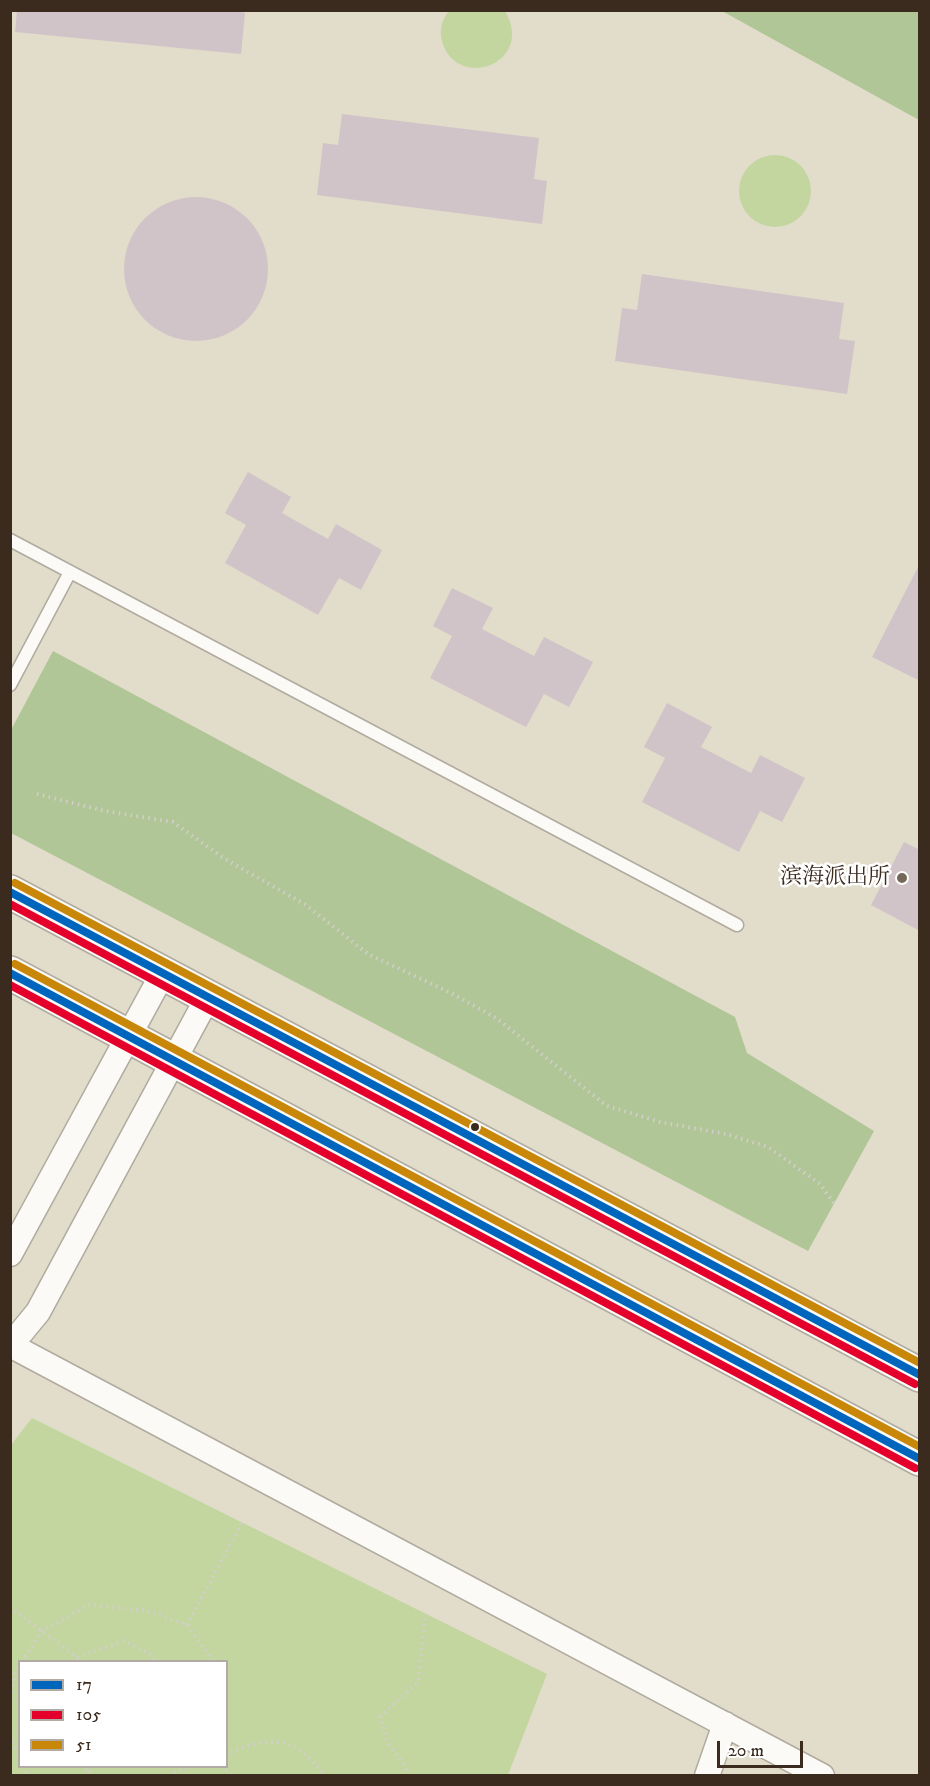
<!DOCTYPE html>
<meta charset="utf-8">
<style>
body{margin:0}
#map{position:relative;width:930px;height:1786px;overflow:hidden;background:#e2dcca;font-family:"IM FELL DW Pica",serif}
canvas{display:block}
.frame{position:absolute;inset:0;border:12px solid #3b2a1e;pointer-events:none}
.legend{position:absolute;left:18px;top:1660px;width:210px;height:108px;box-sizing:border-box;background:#fff;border:2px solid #b1aaa5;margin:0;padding:8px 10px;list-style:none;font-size:18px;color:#3b2a1e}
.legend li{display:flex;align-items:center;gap:12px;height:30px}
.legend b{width:30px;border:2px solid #b1aaa5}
.scale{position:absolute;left:717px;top:1741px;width:86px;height:27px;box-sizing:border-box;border:3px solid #3b2a1e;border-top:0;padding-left:8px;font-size:18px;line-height:21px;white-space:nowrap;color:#3b2a1e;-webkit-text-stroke:4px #fff;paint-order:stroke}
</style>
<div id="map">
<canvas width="930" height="1786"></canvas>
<div class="frame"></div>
<ul class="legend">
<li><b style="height:8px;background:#0065bd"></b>17</li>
<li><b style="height:8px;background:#e4002b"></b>105</li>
<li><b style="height:8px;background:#c88708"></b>51</li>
</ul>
<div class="scale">20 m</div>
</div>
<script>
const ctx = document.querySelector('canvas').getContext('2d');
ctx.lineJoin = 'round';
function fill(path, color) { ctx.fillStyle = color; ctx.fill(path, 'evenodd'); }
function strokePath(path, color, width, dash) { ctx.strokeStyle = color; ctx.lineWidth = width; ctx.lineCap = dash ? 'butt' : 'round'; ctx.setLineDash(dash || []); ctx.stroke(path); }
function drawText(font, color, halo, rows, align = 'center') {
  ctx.font = font + ' "IM FELL DW Pica","Noto Serif SC",serif'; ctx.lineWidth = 5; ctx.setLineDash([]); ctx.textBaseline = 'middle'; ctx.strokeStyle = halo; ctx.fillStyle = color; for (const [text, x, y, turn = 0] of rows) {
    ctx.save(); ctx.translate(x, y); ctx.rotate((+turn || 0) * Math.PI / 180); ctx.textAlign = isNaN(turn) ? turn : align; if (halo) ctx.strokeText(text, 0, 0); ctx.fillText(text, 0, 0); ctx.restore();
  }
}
const green = new Path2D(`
 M449,11h56c31,53 -49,81 -63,30 -3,-11 0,-22 7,-30z
 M739 191a36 36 0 1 1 72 0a36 36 0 1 1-72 0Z
 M32,1418l515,256 -39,101h-497v-330zM20,1662h206v104h-206z`);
const forest = new Path2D(`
 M722,11h197v109z
 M53,651l682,366 12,36 127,78 -66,120 -797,-418v-103z`);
const building = new Path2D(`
 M17,10h214l14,3 -4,41 -226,-22z
 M342,114l197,24 -5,41 13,2 -5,43 -225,-29 6,-52 15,2z
 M124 269a72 72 0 1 1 144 0a72 72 0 1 1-144 0Z
 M642,274l202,29 -5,36 16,2 -8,53 -232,-33 7,-53 15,2z
 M248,472l43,25 -9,16 46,26 8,-15 46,26 -21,40 -22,-12 -21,37 -93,-52 21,-38 -21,-12z
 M920,563v118l-48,-24z
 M452,588l41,20 -11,21 52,27 10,-19 49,25 -24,45 -25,-13 -18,33 -96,-49 22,-42 -19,-10z
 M667,703l45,24 -11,20 50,26 9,-18 45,23 -23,44 -22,-11 -21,41 -97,-50 23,-44 -21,-11z
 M904,842l16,8v81l-49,-26z`);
const path = new Path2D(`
 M37,794l68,17 68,11 52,37 81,46 62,49 83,39 45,25 111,88 53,16 66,12 42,13 52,37 16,22
 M10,1607l73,55
 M187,1625l55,-103
 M22,1662l20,-31 47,-26 56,5 42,15 27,37
 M74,1662l3,-5 47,-16 28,14 3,7
 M10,1698l4,-23 6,-9
 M10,1736l10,20
 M226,1756c16,-11 45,-19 64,-11 14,5 26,20 35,31
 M24,1766l4,10
 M85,1766l8,10
 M221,1766l12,10
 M83,1776l7,-10
 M169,1776l21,-10
 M407,1776l-1,-8 -19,-27 -7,-24 38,-35 8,-68`);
const lane = new Path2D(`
 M10,540l727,385
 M10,685l60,-113`);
const street = new Path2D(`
 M10,1254l153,-281
 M10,1345l812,431
 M10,1346l28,-34 170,-315
 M707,1776l18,-52`);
const secondary = new Path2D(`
 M10,892l910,483
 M10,973l910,486`);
const bus1 = new Path2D(`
 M10,892l910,483
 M10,973l910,486`);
const bus2 = new Path2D(`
 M10,904l905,480
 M10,985l905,483`);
const bus3 = new Path2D(`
 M15,883l905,480
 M15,964l905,483`);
const markers = [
 [902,878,6,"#75685a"],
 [475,1127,5,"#3b2a1e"]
];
const poiNames = [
 ["滨海派出所",890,878]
];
fill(green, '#c3d69f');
fill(forest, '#b0c696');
fill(building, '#d1c4c8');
strokePath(lane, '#b0ab9f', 15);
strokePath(street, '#b0ab9f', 27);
strokePath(secondary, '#b0ab9f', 36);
strokePath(path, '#d2cfca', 4, [1.5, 4.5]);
strokePath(lane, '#fbfaf7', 12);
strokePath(street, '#fbfaf7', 24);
strokePath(secondary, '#fbfaf7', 33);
strokePath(bus1, '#0065bd', 8);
strokePath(bus2, '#e4002b', 8);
strokePath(bus3, '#c88708', 8);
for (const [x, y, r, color] of markers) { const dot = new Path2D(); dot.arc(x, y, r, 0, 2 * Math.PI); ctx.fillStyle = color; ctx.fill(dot); strokePath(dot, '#fff', 2); }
drawText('22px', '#3b2a1e', '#fff', poiNames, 'right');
</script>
